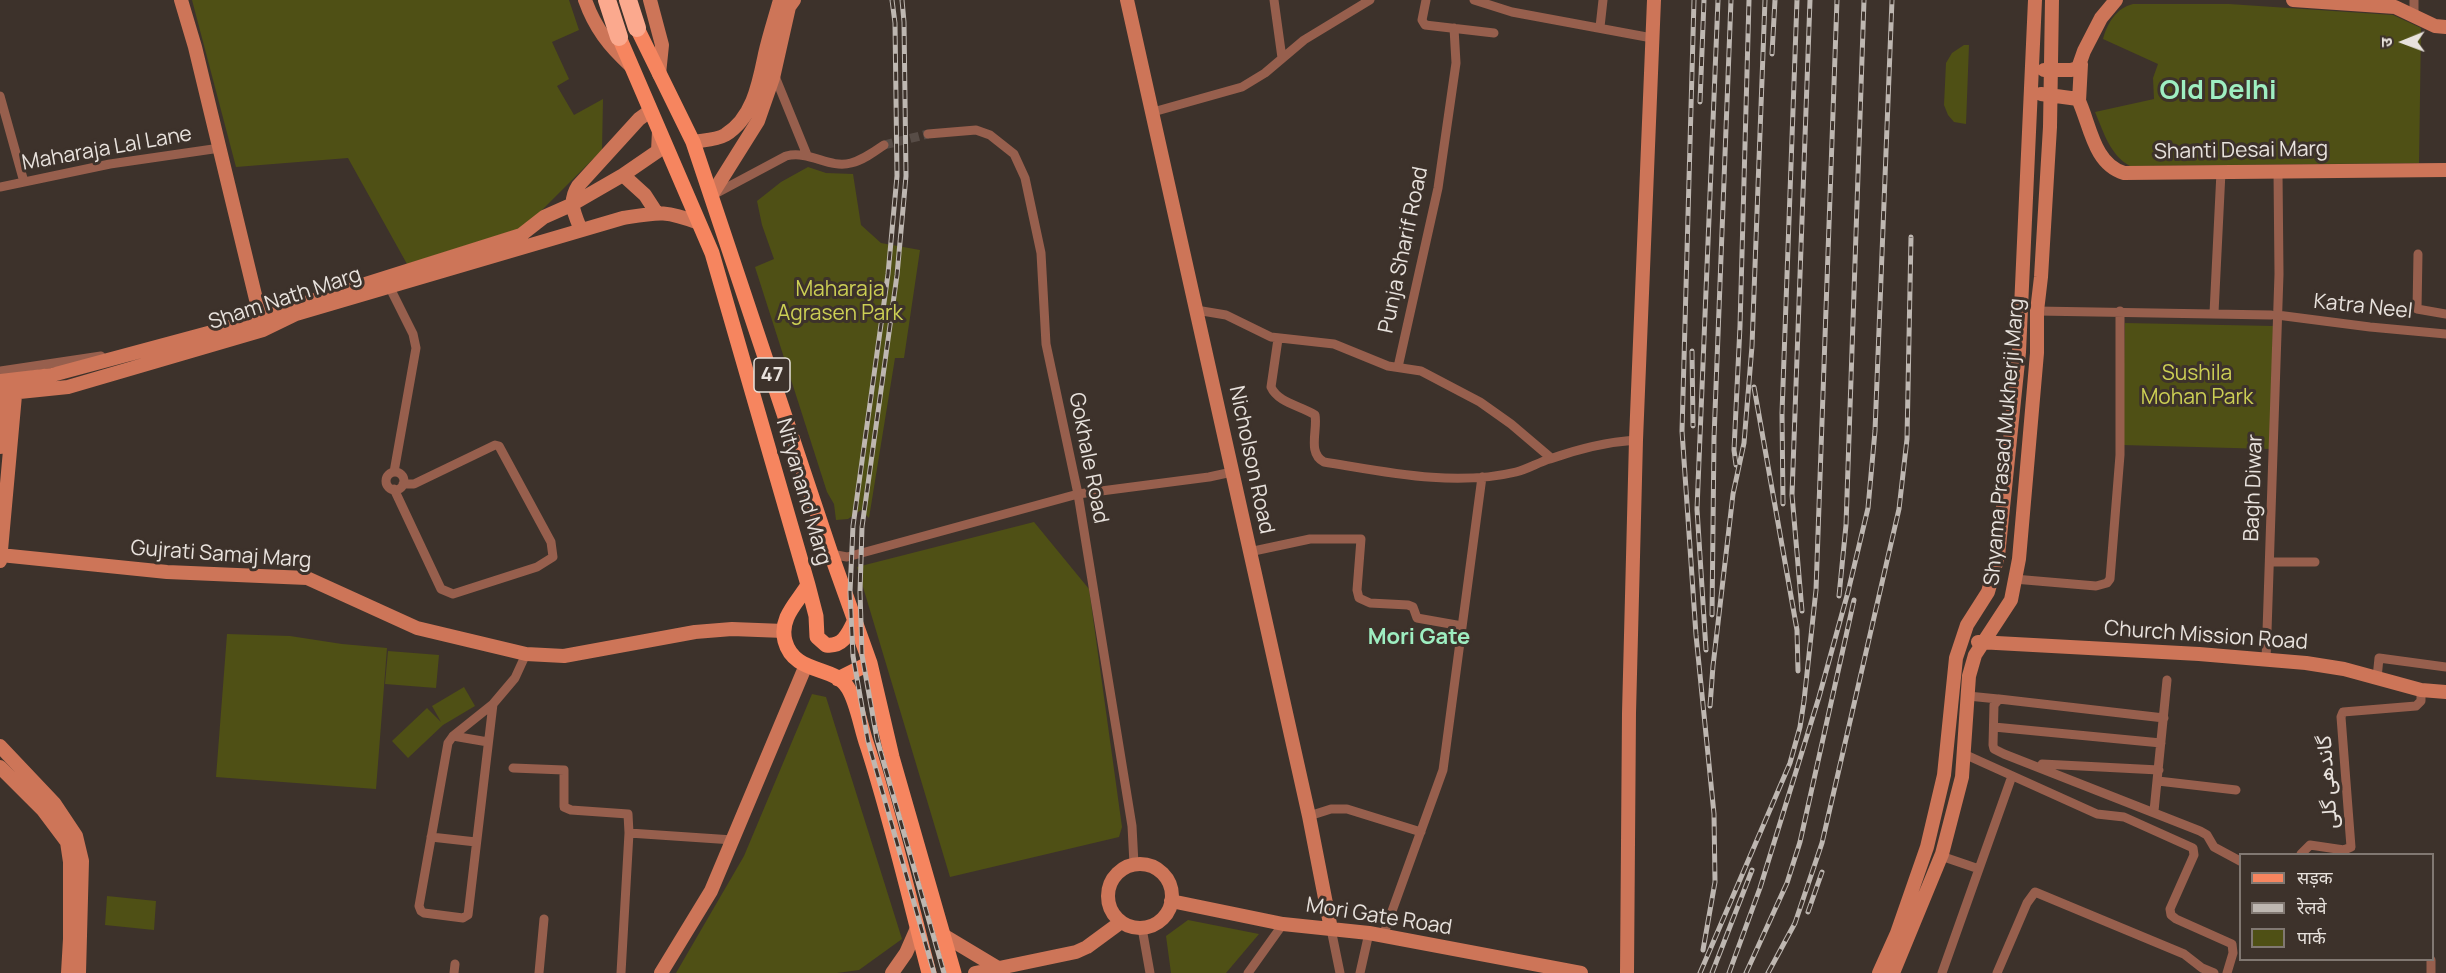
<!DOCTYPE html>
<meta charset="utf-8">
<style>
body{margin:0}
#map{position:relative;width:2446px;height:973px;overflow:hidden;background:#3d322b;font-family:Manrope,"Noto Sans Devanagari",sans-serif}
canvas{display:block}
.legend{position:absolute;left:2239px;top:853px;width:195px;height:108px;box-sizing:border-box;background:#3d322b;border:2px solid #817872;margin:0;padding:8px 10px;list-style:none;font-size:18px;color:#e8e2dd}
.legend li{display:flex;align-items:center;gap:12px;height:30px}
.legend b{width:30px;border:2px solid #817872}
.north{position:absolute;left:2374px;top:12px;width:60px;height:60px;-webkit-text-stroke:4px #3d322b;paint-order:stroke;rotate:269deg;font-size:16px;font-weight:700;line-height:24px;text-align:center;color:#e8e2dd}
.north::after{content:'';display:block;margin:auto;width:21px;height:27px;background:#e8e2dd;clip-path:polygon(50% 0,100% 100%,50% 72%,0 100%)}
</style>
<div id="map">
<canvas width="2446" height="973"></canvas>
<ul class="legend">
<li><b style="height:8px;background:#f6855f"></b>सड़क</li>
<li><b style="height:8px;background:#beb7b1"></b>रेलवे</li>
<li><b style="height:16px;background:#4f5015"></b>पार्क</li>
</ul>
<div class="north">उ</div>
</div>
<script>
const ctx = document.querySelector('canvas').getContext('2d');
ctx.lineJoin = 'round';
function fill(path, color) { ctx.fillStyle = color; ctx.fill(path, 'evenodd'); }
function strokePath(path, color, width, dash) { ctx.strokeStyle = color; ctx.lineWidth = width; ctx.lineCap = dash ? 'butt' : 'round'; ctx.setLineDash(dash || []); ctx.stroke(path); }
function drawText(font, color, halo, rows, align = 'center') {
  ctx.font = font + ' Manrope,Vazirmatn,sans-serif'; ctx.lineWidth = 6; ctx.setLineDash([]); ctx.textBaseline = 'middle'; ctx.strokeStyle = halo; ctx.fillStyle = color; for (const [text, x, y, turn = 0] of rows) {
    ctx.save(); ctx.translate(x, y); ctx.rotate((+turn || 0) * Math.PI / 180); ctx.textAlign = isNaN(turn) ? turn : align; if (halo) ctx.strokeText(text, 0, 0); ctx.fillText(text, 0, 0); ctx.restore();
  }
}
const green = new Path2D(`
 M192,0h377l10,30 -27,12 17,37 -12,7 17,29 29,-16 -1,51 -77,77 -118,37 -59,-106 -112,9z
 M2133,4h96l164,11 28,13 -2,135 -289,3c-20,-11 -26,-33 -35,-54l59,-13 -1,-21 5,-14 -55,-25c4,-15 13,-31 30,-35z
 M1964,45h5l-3,79 -12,-2 -6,-7 -4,-10 2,-42 6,-10z
 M808,167l18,6 27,1 8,51 20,18 39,7 -16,108h-9l-26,160 -8,-8 -13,9 -12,1 -2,-16 -7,-12 -72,-225 19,-8 -12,-34 -5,-24 24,-19z
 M2125,323l148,3 -3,123 -148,-4z
 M1034,522l55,67 33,238 -3,10 -169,40 -93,-310z
 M227,634l63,2 52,8 45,4 -11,141 -160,-12z
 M388,651l51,4 -3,33 -51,-4z
 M464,687l11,19 -32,19 -35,33 -16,-17 35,-33 14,14 -9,-16z
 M812,694l14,3 76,242 -43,31 -22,3h-161l68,-117z
 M107,896l49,5 -2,29 -49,-5z
 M1188,920l71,14 -33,39h-55l-5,-37z`);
const streetTunnel = new Path2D(`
 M884,145l44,-11`);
const street = new Path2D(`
 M1274,0l8,58
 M1426,0l-4,20 3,5 69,8
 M1474,0l38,12 140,26
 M2414,15v-15
 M1600,27l3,-27
 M774,74l33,81
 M0,96l24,86
 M1153,112l89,-25 23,-14 39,-33 66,-40
 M928,134l48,-4 14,5 24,19 11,24 16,75 5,91 32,150 54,332 2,38
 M0,187l110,-23 110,-16
 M711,196l75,-40c24,-6 43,13 65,7 12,-3 23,-11 33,-18
 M2418,254l-1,55 29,5
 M390,288l23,46 3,14 -22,124
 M1196,310l30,5 45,22 63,7 54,22 33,5 59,31 31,22 40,34
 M2037,311l234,4
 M2214,313l7,-141
 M2277,315l93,12 76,7
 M1278,339l-7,48c7,16 31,19 44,28 3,15 -8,38 9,47 62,10 130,25 192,10 12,-3 23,-10 34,-13 28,-10 57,-17 86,-19
 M1398,367l40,-179 18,-125 -2,-35
 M0,371l101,-15
 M386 481a9 9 0 1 1 18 0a9 9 0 1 1-18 0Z
 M394,489l47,100 12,5 84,-27 16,-10 -2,-15 -52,-96 -4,-1 -81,39h-11
 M1249,552l61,-13h51l-4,51 2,8 11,5 38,2 5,2 4,11 45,8
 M831,554l16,3 231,-63 131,-17 23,-5
 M2270,562h45
 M2014,579l82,7 11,-3 3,-4 10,-124v-144
 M2266,661l13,-387 -1,-102
 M2377,678l2,-20 67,9
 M1968,696l30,3
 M493,704l-25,211 -5,3 -39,-5 -3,-2 -2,-5 29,-163 5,-7 40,-32 22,-26 11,-24
 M2164,718l-165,-19 -5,6 -1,40 1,4 10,5 196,77 7,4 7,12 26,14
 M1994,727l167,16
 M453,736l35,6
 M1964,754l133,60 27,3 69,31 1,7 -24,54 1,6 5,4 56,25 1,9 -6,20
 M2042,764l117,6
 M513,768l51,2v37l7,3 57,4 1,19
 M2158,781l78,9
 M2154,811l13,-131
 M1309,816l22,-7h16l74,23
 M431,837l45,5
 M2301,854l9,-9 34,5 7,-3 -10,-130 2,-5 73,-6 5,-5v-11
 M1941,856l38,13
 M1142,928l8,45
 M1331,929l9,44
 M1383,936l60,-166 39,-293
 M454,973l1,-9
 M539,973l5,-54
 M621,973l8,-140 104,7
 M1248,973l35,-49
 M1360,973l9,-40
 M1942,973l70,-197
 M1997,973l30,-70 8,-11 149,62 18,14 12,5
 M2431,973v-13`);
const secondary = new Path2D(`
 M181,0l14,47 67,277
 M585,0c10,28 24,46 46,66
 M650,0l12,45 -3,29
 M1127,0l182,816 22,113
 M2293,0l102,7 40,19 11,1
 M2044,70h27l7,-2 6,-17 17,-33 15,-18
 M2041,94l37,5c12,24 15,65 46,74l322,-3
 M2079,101l2,-37
 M693,142c11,-2 23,-2 32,-7 28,-17 34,-52 40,-81 4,-18 10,-36 15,-54
 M623,175l22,20 11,17
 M711,196l47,-75 15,-43 16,-71 5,-7
 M581,230c-7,-17 -13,-28 -3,-44l61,-67 11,-8
 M0,381l52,-6 171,-46 298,-94 23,-18 27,-12 52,-30 35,-24 1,-20
 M0,394l68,-7 195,-57 33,-16 327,-96c36,-6 42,-8 76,5
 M0,447l6,-60
 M0,555l167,17 140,6 110,50 109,26 38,2 131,-24 37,-3 52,2
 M0,561l16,-177
 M1978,642l221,12 107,9 38,6 77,21 25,2
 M0,746l54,57 22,33 6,25 -3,112
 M0,767l43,43 24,32 3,20v77l-2,34
 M1108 896a32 32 0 1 1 64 0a32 32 0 1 1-64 0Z
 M1171,901l112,23 86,9 212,40
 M943,935l55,33
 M661,973l50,-82 95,-226
 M892,973l14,-20 11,-25
 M975,973l101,-21 11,-5 34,-25
 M1627,973l2,-260 7,-273 18,-440
 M1879,973l18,-40 30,-86 17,-72 12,-117 11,-33 21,-33 10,-36 21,-204 16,-352
 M1893,973l49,-119 20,-77 7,-101 6,-21 36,-55 8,-41 18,-206v-42l4,-34 9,-150 2,-127`);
const primary = new Path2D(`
 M637,28l56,114 138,412 39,109 22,94 62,216
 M619,37l93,216 96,332 8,31 1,21 9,8c16,2 22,-10 28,-23
 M808,585c-11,18 -29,33 -23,56 9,34 50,24 63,47 9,14 13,40 19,57 24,74 42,152 62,228
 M838,679l32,-16`);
const highway = new Path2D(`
 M607,0l12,37
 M628,0l9,28`);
const rail = new Path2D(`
 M892,0l3,23 2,153 -9,98 -35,252 -3,66 3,64 15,85 66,232
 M902,0l2,22 2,154 -9,99 -35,252 -2,65 2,63 15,84 67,234
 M1694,0l-12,431 14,204 18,179 1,68 -12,68
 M1772,54l3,-54
 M1700,102l4,-102
 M1692,351l1,75
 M1754,387l43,243 1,41
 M1736,465l-2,-15 6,-124 9,-326
 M1783,504l-1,-91 15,-413
 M1839,596l7,-71 18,-525
 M1802,611l-10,-116 18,-495
 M1712,615l2,-177 17,-438
 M1706,650l-9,-141 21,-509
 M1710,706l3,-40 20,-172 11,-51 8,-97 13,-346
 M1808,912l14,-40
 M1700,973l90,-210 10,-36 4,-26 12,-111 21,-590
 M1712,973l40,-103
 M1729,973l31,-85 59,-191 29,-105 20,-84 7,-77 17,-431
 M1746,973l41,-90 13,-41 54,-242
 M1768,973l27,-50 27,-80 77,-334 8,-70 4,-202`);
const shields = [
 [772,375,36]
];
const shieldNames = [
 ["47",772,375]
];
const streetNames = [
 ["Maharaja Lal Lane",107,149,-10],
 ["Shanti Desai Marg",2241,151,-1],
 ["Punja Sharif Road",1404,250,-78],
 ["Sham Nath Marg",285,299,-18],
 ["Katra Neel",2363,307,6],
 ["Shyama Prasad Mukherji Marg",2005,442,-85],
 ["Gokhale Road",1088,458,79],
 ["Nicholson Road",1251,460,78],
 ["Bagh Diwar",2254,488,-88],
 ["Nityanand Marg",803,492,74],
 ["Gujrati Samaj Marg",221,555,4],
 ["Church Mission Road",2206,636,4],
 ["گاندھی گلی",2328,782,-94],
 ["Mori Gate Road",1379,917,9]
];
const parkNames = [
 ["Maharaja",840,290],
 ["Agrasen Park",840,314],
 ["Sushila",2197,374],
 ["Mohan Park",2197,398]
];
const neighbourhoodNames = [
 ["Mori Gate",1419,638]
];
const districtNames = [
 ["Old Delhi",2218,91]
];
fill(green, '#4f5015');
strokePath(streetTunnel, '#574c46', 9, [9, 4.5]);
strokePath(street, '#975f4d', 9);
strokePath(secondary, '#cd7558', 14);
strokePath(primary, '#f6855f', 15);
strokePath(highway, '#fba98e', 18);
strokePath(rail, '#beb7b1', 5);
strokePath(rail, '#3d322b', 3, [9]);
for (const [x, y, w] of shields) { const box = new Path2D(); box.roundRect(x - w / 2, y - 17, w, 34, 4.5); ctx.fillStyle = '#3d322b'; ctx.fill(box); strokePath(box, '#e8e2dd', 1.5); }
drawText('bold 20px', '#e8e2dd', null, shieldNames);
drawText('21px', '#e8e2dd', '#3d322b', streetNames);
drawText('21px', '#cccf54', '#3d322b', parkNames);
drawText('bold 22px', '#9eeec1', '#3d322b', neighbourhoodNames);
drawText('bold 27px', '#9eeec1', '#3d322b', districtNames);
</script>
